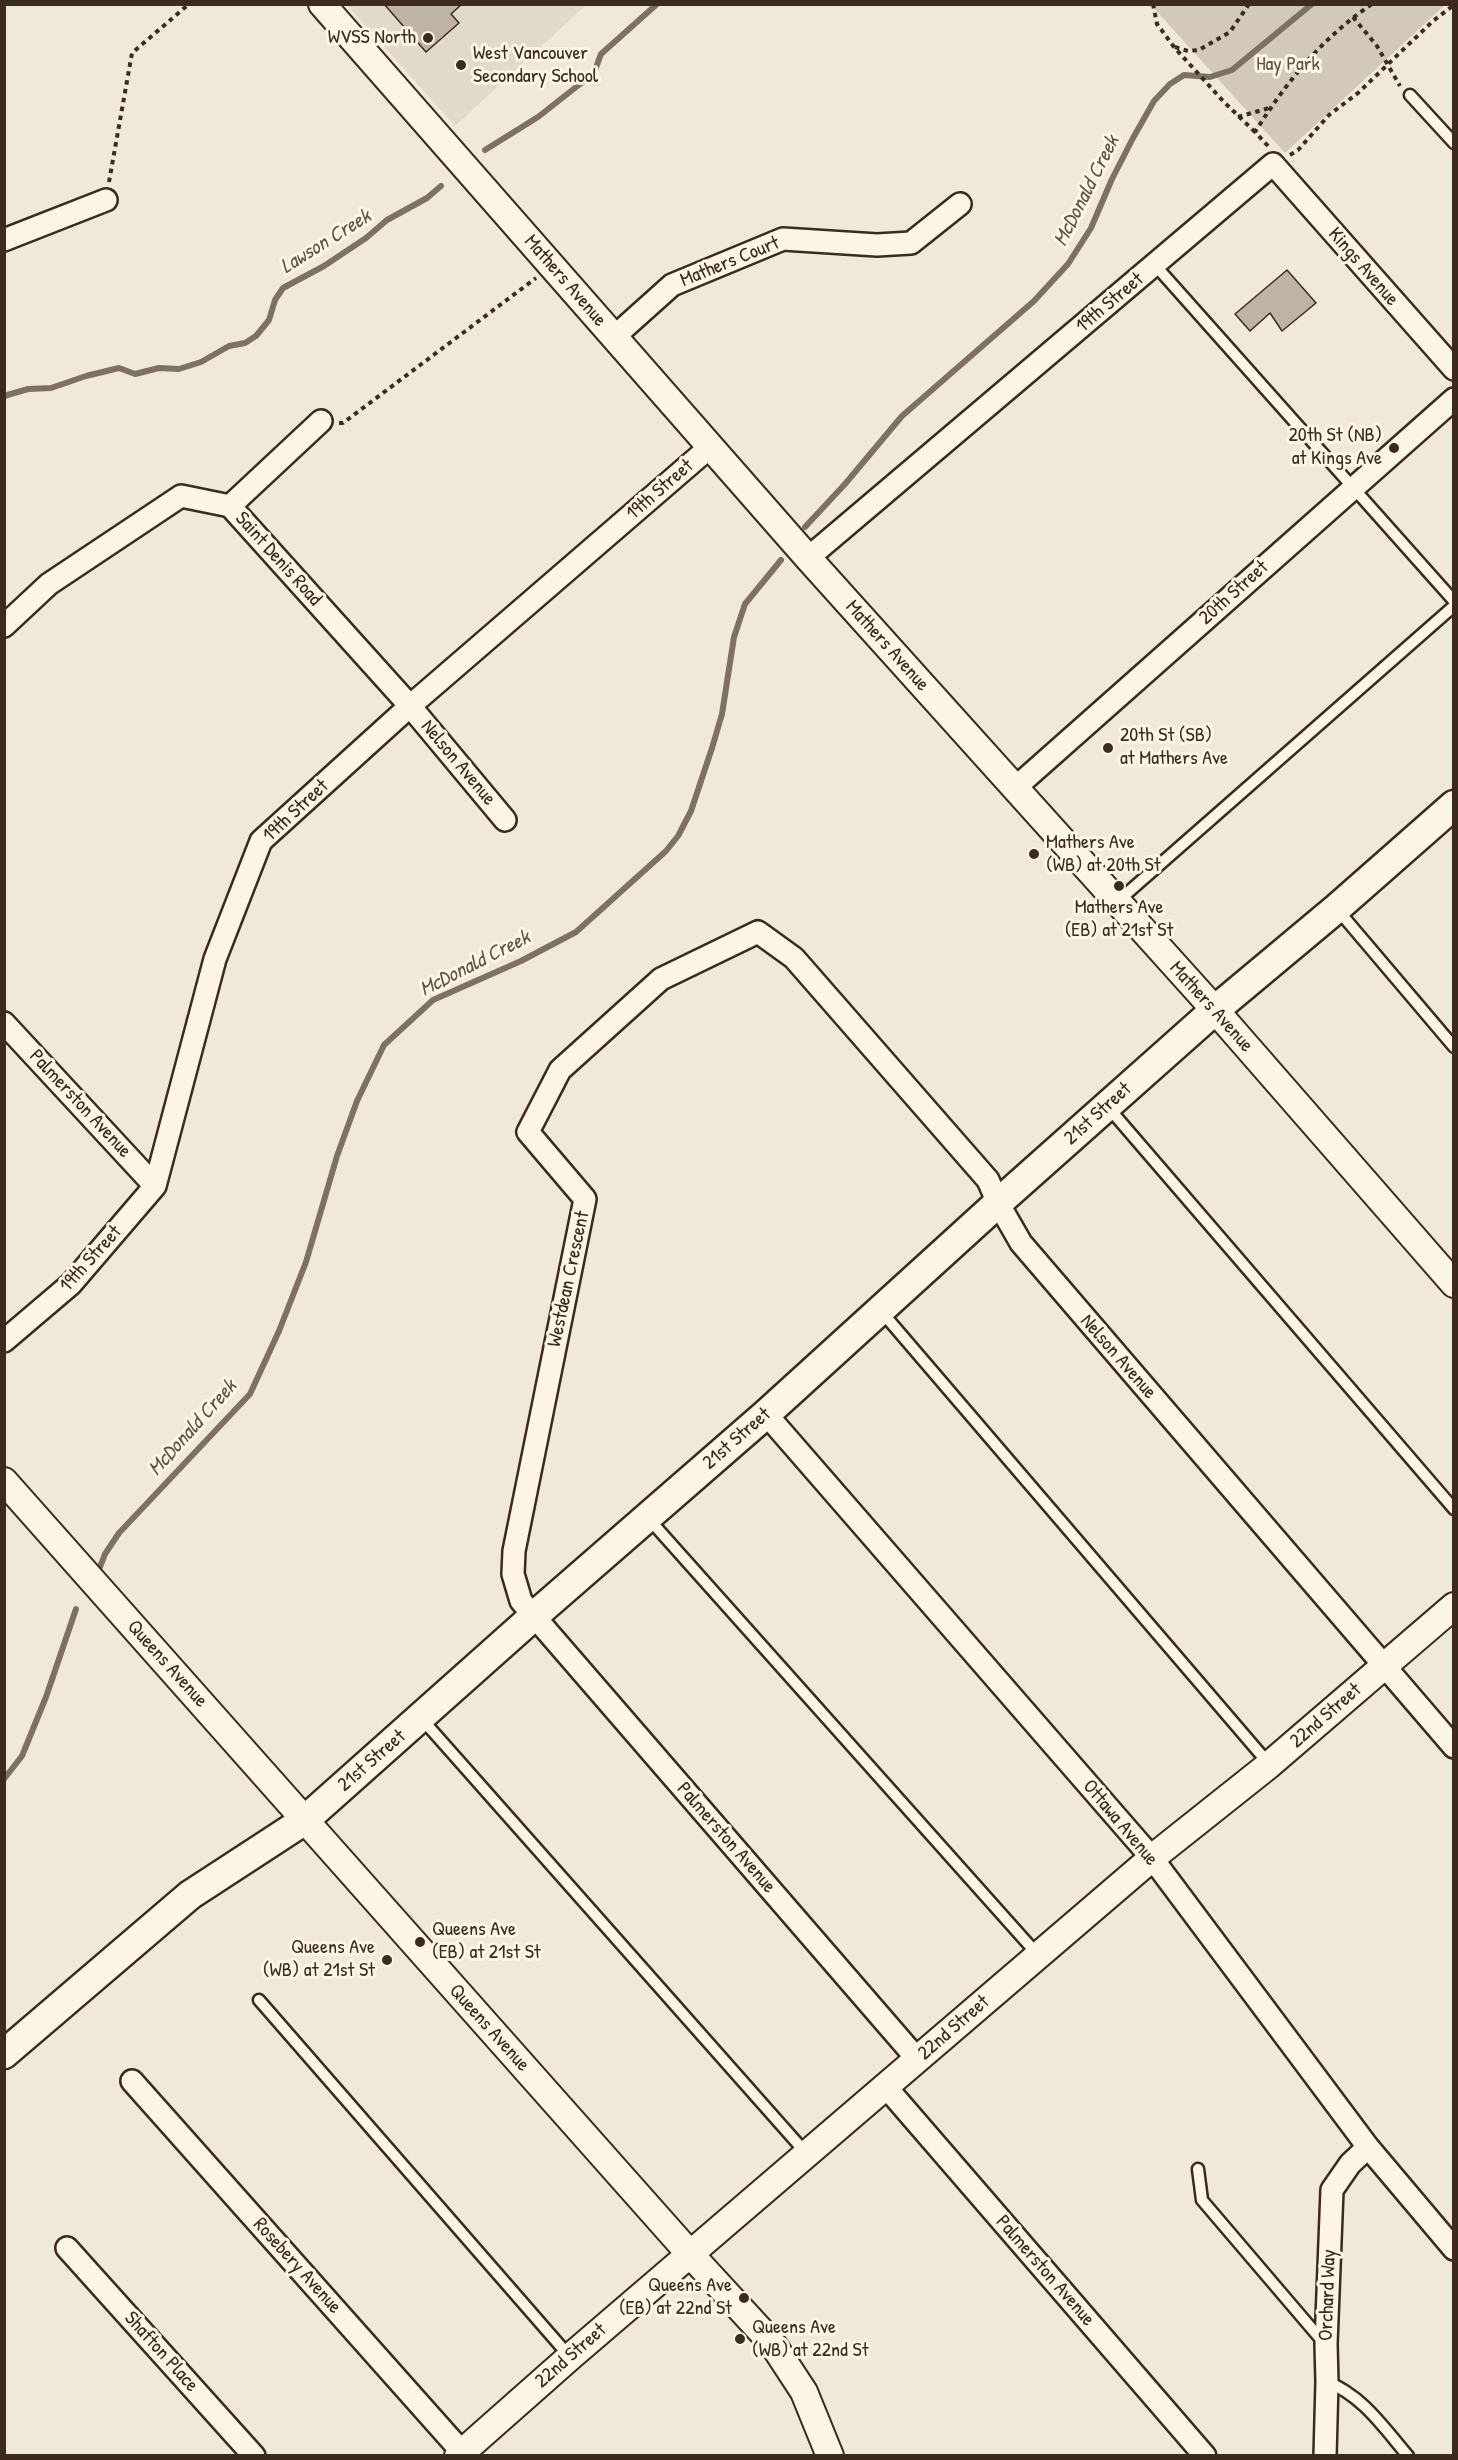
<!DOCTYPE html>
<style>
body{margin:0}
#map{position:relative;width:1458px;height:2460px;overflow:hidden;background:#f0e9d9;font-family:"Patrick Hand",sans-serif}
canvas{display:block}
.frame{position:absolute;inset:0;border:6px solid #3b2a1e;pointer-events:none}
</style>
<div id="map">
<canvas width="1458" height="2460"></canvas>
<div class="frame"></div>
</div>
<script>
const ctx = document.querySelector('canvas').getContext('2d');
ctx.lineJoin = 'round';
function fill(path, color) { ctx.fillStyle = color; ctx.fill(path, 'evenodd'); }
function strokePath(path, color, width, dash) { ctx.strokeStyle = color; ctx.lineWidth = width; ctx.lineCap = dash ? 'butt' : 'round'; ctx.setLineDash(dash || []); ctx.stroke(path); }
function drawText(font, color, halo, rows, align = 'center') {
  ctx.font = font + ' "Patrick Hand",sans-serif'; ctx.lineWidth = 6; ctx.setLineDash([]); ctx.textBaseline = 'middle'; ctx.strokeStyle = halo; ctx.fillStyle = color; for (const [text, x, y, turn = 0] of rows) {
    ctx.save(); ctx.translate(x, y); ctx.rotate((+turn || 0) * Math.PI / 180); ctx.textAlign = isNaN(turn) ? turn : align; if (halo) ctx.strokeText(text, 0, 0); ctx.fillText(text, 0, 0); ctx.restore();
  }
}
const built = new Path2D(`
 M347,5h239l-131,121z`);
const green = new Path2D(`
 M1151,5h294l-160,148z`);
const stream = new Path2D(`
 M485,150l53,-33 56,-44 7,-19 56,-50
 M4,396l24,-7 23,-1 35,-12 33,-8 16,6 24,-6 20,1 22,-7 28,-16 16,-3 11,-7 13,-16 6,-20 8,-12 41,-22 42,-28 21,-18 40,-22 14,-12
 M805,527l40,-43 57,-68 132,-115 34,-37 23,-36 21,-49 21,-41 21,-37 16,-17 14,-9 26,2 22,-7 80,-66
 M100,1567l5,-13 14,-21 131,-139 29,-63 27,-69 31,-106 20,-55 27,-56 49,-45 88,-39 55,-29 90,-81 12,-15 13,-25 21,-63 10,-34 12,-77 11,-33 36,-44
 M4,1779l18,-23 24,-59 30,-88`);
const building = new Path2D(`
 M384,4h78l-11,10 8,9 -33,29z
 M1287,270l29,33 -34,28 -12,-18 -20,18 -15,-17z`);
const path = new Path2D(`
 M1153,4l4,20 17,23 50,55 31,30
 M1353,17l24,29 23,40
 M1175,47l13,4 11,-1 31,-18 19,-28
 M1238,117l31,-9
 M1268,146l-13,-14c32,-51 67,-94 117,-128
 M1290,155l8,-5 31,-35 29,-22 75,-72 21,-16
 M109,182l23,-129 57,-49
 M339,423h4l193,-145`);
const service = new Path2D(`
 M1410,95l44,48
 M1155,265l299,336
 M1117,902l337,-296
 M1337,909l117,138
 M1107,1106l347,403
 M881,1311l388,453
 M648,1518l390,437
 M421,1718l385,435
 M259,2000l311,357
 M1198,2169l4,31 122,143
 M1327,2382c35,13 57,46 81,74`);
const minor = new Path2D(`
 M4,240l102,-40
 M614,337l58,-52 111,-46 94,6 34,-2 49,-39
 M230,506l91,-85
 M808,558l465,-394 181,205
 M4,626l45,-42 132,-88 49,10 180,200 95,114
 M1015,788l439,-389
 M4,1023l151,163
 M4,1341l67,-57 84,-98 60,-227 46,-118 149,-135 300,-259
 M766,1414l386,444 216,289 86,102
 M918,2060l-397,-459 -8,-27 1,-23 71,-352 -57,-67 32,-62 101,-91 97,-47 36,26 194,222 10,23 23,40 433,504
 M132,2081l330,371
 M886,2087l319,369
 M67,2248l187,208
 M1325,2456l2,-74 -1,-38 6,-154 18,-26 18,-17`);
const tertiary = new Path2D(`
 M322,4l486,554 407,452 239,274
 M4,1481l686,773 82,89 32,49 26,64
 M458,2456l112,-99 582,-499 117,-93 185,-159`);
const secondary = new Path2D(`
 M4,2054l186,-159 115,-75 229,-204 232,-202 232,-211 217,-193 122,-102 117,-103`);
const markers = [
 [428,38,6,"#3b2a1e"],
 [461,65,6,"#3b2a1e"],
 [1394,448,6,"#3b2a1e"],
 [1108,748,6,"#3b2a1e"],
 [1034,854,6,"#3b2a1e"],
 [1119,886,6,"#3b2a1e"],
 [420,1942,6,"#3b2a1e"],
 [387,1960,6,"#3b2a1e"],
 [744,2298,6,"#3b2a1e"],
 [740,2339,6,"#3b2a1e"]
];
const poiNames = [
 ["WVSS North",416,38,"right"],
 ["West Vancouver",473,54],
 ["Secondary School",473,77],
 ["20th St (NB)",1382,436,"right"],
 ["at Kings Ave",1382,459,"right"],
 ["20th St (SB)",1120,736],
 ["at Mathers Ave",1120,759],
 ["Mathers Ave",1046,843],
 ["(WB) at 20th St",1046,866],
 ["Mathers Ave",1119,908,"center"],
 ["(EB) at 21st St",1119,931,"center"],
 ["Queens Ave",432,1930],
 ["(EB) at 21st St",432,1953],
 ["Queens Ave",375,1948,"right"],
 ["(WB) at 21st St",375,1971,"right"],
 ["Queens Ave",732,2286,"right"],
 ["(EB) at 22nd St",732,2309,"right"],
 ["Queens Ave",752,2328],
 ["(WB) at 22nd St",752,2351]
];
const parkNames = [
 ["Hay Park",1288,65]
];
const streetNames = [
 ["Mathers Court",730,262,-22],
 ["Kings Avenue",1363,267,49],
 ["Mathers Avenue",565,281,49],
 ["19th Street",1110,303,-40],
 ["19th Street",660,490,-41],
 ["Saint Denis Road",278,559,48],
 ["20th Street",1234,593,-42],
 ["Mathers Avenue",887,646,48],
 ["Nelson Avenue",458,763,50],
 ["19th Street",296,811,-43],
 ["Mathers Avenue",1211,1007,48],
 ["Palmerston Avenue",80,1104,47],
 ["21st Street",1098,1114,-42],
 ["19th Street",91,1259,-48],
 ["Westdean Crescent",569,1279,-78],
 ["Nelson Avenue",1118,1357,49],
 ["21st Street",737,1439,-41],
 ["Queens Avenue",167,1664,48],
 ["22nd Street",1326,1716,-41],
 ["21st Street",372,1761,-41],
 ["Ottawa Avenue",1120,1823,50],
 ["Palmerston Avenue",726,1838,49],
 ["Queens Avenue",489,2028,48],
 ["22nd Street",954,2028,-41],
 ["Rosebery Avenue",297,2266,48],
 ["Palmerston Avenue",1045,2271,49],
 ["Orchard Way",1328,2295,-88],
 ["Shafton Place",161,2352,48],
 ["22nd Street",571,2356,-41]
];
const waterNames = [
 ["McDonald Creek",1087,191,-63],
 ["Lawson Creek",326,242,-32],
 ["McDonald Creek",475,964,-27],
 ["McDonald Creek",193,1428,-48]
];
fill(built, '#e1d9c9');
fill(green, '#d2c9ba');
strokePath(stream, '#7e7163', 6);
fill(building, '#beb3a4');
strokePath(building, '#3b2a1e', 1.5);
strokePath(service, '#3b2a1e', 15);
strokePath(minor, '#3b2a1e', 26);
strokePath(tertiary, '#3b2a1e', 30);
strokePath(secondary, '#3b2a1e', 33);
strokePath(path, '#3b2a1e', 4, [4.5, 4.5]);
strokePath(service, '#fcf5e5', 10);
strokePath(minor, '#fcf5e5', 21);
strokePath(tertiary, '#fcf5e5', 26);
strokePath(secondary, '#fcf5e5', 28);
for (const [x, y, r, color] of markers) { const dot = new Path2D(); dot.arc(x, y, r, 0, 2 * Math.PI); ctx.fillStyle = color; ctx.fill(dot); strokePath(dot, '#fcf5e5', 2); }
drawText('20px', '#3b2a1e', '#fcf5e5', poiNames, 'left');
drawText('20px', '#615245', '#fcf5e5', parkNames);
drawText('20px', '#3b2a1e', '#fcf5e5', streetNames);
drawText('italic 21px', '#625346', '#fcf5e5', waterNames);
</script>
